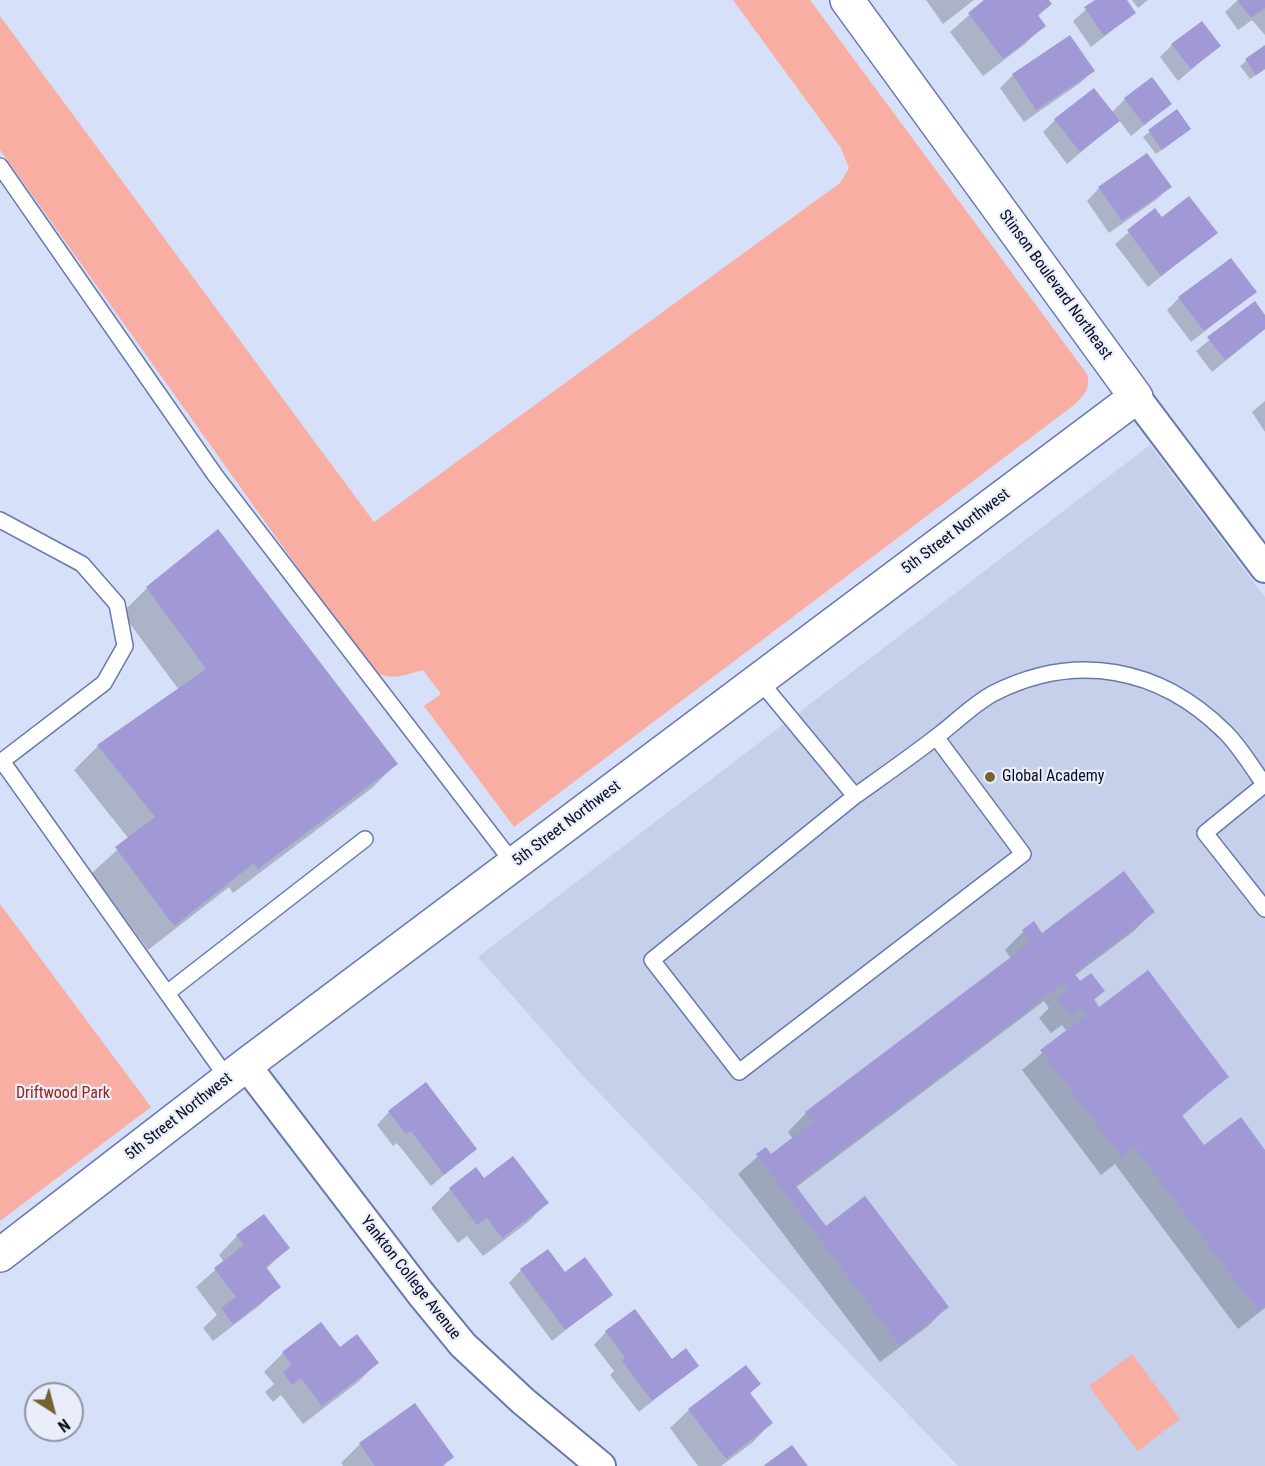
<!DOCTYPE html>
<style>
body{margin:0}
#map{position:relative;width:1265px;height:1466px;overflow:hidden;background:#d7e0f9;font-family:"Roboto Condensed",sans-serif}
canvas{display:block}
.north{position:absolute;left:24px;top:1382px;width:60px;height:60px;box-sizing:border-box;background:#e9eefa;border:2px solid #8f94a3;border-radius:50%;rotate:144deg;font-size:16px;font-weight:700;line-height:24px;text-align:center;color:#070c21}
.north::after{content:'';display:block;margin:auto;width:21px;height:27px;background:#756331;clip-path:polygon(50% 0,100% 100%,50% 72%,0 100%)}
</style>
<div id="map">
<canvas width="1265" height="1466"></canvas>
<div class="north">N</div>
</div>
<script>
const ctx = document.querySelector('canvas').getContext('2d');
ctx.lineJoin = 'round';
function fill(path, color) { ctx.fillStyle = color; ctx.fill(path, 'evenodd'); }
function strokePath(path, color, width, dash) { ctx.strokeStyle = color; ctx.lineWidth = width; ctx.lineCap = dash ? 'butt' : 'round'; ctx.setLineDash(dash || []); ctx.stroke(path); }
function drawText(font, color, halo, rows, align = 'center') {
  ctx.font = font + ' "Roboto Condensed",sans-serif'; ctx.lineWidth = 4.5; ctx.setLineDash([]); ctx.textBaseline = 'middle'; ctx.strokeStyle = halo; ctx.fillStyle = color; for (const [text, x, y, turn = 0] of rows) {
    ctx.save(); ctx.translate(x, y); ctx.rotate((+turn || 0) * Math.PI / 180); ctx.textAlign = isNaN(turn) ? turn : align; if (halo) ctx.strokeText(text, 0, 0); ctx.fillText(text, 0, 0); ctx.restore();
  }
}
const built = new Path2D(`
 M1150,445l115,152v869h-307l-375,-390 -105,-119z`);
const green = new Path2D(`
 M733,0h77l277,374c4,15 -3,21 -13,31l-560,422 -90,-121 17,-12 -18,-24c-22,6 -32,12 -53,-1l-370,-519v-134l374,506 466,-339 9,-15 -8,-20z
 M0,904l151,203 -151,114z
 M1132,1354l48,65 -42,32 -49,-65z`);
const shadow = new Path2D(`
 M926,0h48l-31,24z
 M986,0h61l3,4 -13,13 7,8 -19,19 -42,32 -33,-44z
 M1097,0h28l9,13 -43,34 -18,-26z
 M1132,0h16l-10,8z
 M1238,0h27v35l-13,-15 -14,10 -13,-18z
 M1172,45l47,1 -41,35 -18,-24z
 M1265,47v22l-15,10 -10,-13z
 M1093,71l-13,12 -56,39 -24,-34 13,-13z
 M1125,99l45,5 -39,32 -12,-16 -52,44 -24,-32 12,-12 56,-7z
 M1176,111l7,23 -27,20 -13,-17z
 M1170,187l-13,12 -48,34 -22,-32 12,-13z
 M1155,210l7,9 54,13 -68,55 -33,-43z
 M1255,292l-64,50 -24,-32 12,-12z
 M1255,303l10,14v12l-53,43 -16,-21z
 M1265,401v31l-13,-20z
 M217,531l179,233 -24,24 -139,105 -4,-6 -81,63 -56,-77 37,-34 -55,-69 24,-24 81,-56 -57,-77 25,-25z
 M1153,912l-19,19 -60,45 5,7 24,8 -10,10 6,8 128,68 -46,40 23,30 61,5v156l-27,21 -123,-165 -14,11 -79,-105 45,-38 -5,-7 -11,8 -12,-15 10,-10 -5,-7 -249,187 30,40 122,79 -19,19 -48,36 -142,-188 28,-25 5,7 22,-17 -5,-7 18,-19 205,-154 -6,-9 18,-18 19,3z
 M389,1112l86,37 -44,37 -34,-43 -4,3 -16,-21z
 M484,1180l63,23 -19,19 -45,34 -16,-20 -9,7 -27,-35 19,-19z
 M237,1236l51,12 -22,21 13,18 -19,18 -47,36 -10,-13 14,-13 -21,-28 28,-25 -5,-7z
 M521,1270l43,4 47,20 -59,47 -43,-58z
 M606,1332l66,29 25,4 -58,47 -29,-37 4,-4 -20,-26z
 M340,1349l37,14 -19,19 -55,42 -22,-29 -8,7 -8,-10 9,-8 -10,-12 19,-19z
 M745,1367l14,17 -10,10 22,29 -18,19 -32,24h-23l-28,-38 19,-18z
 M415,1405l37,52 -9,9h-100l-2,-3 19,-19z`);
const building = new Path2D(`
 M984,0h65l3,4 -14,11 8,11 -43,33 -35,-46z
 M1095,0h32l9,13 -32,23 -20,-29z
 M1237,0h28v8l-14,10z
 M1202,21l19,25 -30,23 -20,-25z
 M1070,35l25,36 -59,39 -24,-36z
 M1265,45v24l-9,6 -11,-16z
 M1152,77l20,27 -28,21 -20,-27z
 M1094,88l26,33 -40,31 -26,-33z
 M1177,109l14,20 -29,21 -14,-20z
 M1147,153l25,34 -50,34 -24,-34z
 M1189,196l29,37 -57,43 -34,-46 28,-22 7,9z
 M1231,258l26,34 -53,39 -26,-34z
 M1255,301l10,14v14l-40,31 -18,-23z
 M218,529l180,235 -140,105 -4,-6 -80,63 -59,-79 40,-30 -58,-72 109,-76 -60,-82z
 M1124,871l31,41 -81,61 6,8 11,-8 14,18 -11,8 5,8 49,-37 81,107 -48,37 23,31 37,-28 24,33v156l-7,5 -124,-164 -13,10 -81,-107 47,-35 -6,-7 -11,8 -13,-18 11,-8 -5,-7 -268,202 31,41 39,-30 84,111 -50,38 -143,-191 10,-7 5,7 42,-32 -8,-10 226,-170 -9,-12 12,-9 8,12z
 M426,1082l51,67 -33,26 -33,-44 -5,3 -18,-23z
 M513,1156l36,47 -47,35 -15,-20 -10,7 -28,-37 27,-21 8,11z
 M264,1214l26,34 -24,19 15,20 -48,37 -12,-16 15,-11 -22,-29 30,-23 -8,-10z
 M548,1249l17,23 20,-15 28,38 -48,35 -45,-61z
 M635,1309l37,50 14,-11 13,18 -47,35 -30,-40 3,-3 -20,-27z
 M321,1322l19,25 17,-13 22,29 -57,43 -21,-28 -9,7 -9,-13 9,-7 -10,-13z
 M746,1365l15,19 -11,9 23,30 -47,36 -38,-50z
 M415,1403l39,54 -12,9h-67l-16,-23z
 M792,1445l16,21h-45z`);
const lane = new Path2D(`
 M0,166l215,309 299,389
 M0,520l82,44 35,40 8,42 -21,37 -102,78 226,318
 M759,680l96,116c28,-20 57,-40 85,-62 17,-13 35,-31 54,-41 82,-41 165,-26 230,38 16,15 28,37 41,54
 M1264,785l-59,48 60,76
 M855,796l-203,164 87,112 284,-218 -87,-117
 M167,993l198,-154`);
const street = new Path2D(`
 M1136,397l129,171
 M246,1065l175,229 42,51 60,56 78,65`);
const secondary = new Path2D(`
 M0,1255l246,-190 890,-668 -289,-397`);
const markers = [
 [990,777,6,"#756331"]
];
const streetNames = [
 ["Stinson Boulevard Northeast",1055,285,54],
 ["5th Street Northwest",956,532,-37],
 ["5th Street Northwest",567,824,-37],
 ["5th Street Northwest",179,1117,-38],
 ["Yankton College Avenue",410,1278,52]
];
const poiNames = [
 ["Global Academy",1002,777]
];
const parkNames = [
 ["Driftwood Park",63,1094]
];
fill(built, '#c6d0eb');
fill(green, '#f8aea2');
fill(shadow, '#0003');
fill(building, '#a099d6');
strokePath(lane, '#6779b1', 18);
strokePath(street, '#6779b1', 32);
strokePath(secondary, '#6779b1', 36);
strokePath(lane, '#fff', 15);
strokePath(street, '#fff', 28);
strokePath(secondary, '#fff', 33);
for (const [x, y, r, color] of markers) { const dot = new Path2D(); dot.arc(x, y, r, 0, 2 * Math.PI); ctx.fillStyle = color; ctx.fill(dot); strokePath(dot, '#e9eefa', 2); }
drawText('16px', '#070c21', '#e9eefa', streetNames);
drawText('16px', '#070c21', '#e9eefa', poiNames, 'left');
drawText('16px', '#9b2318', '#e9eefa', parkNames);
</script>
